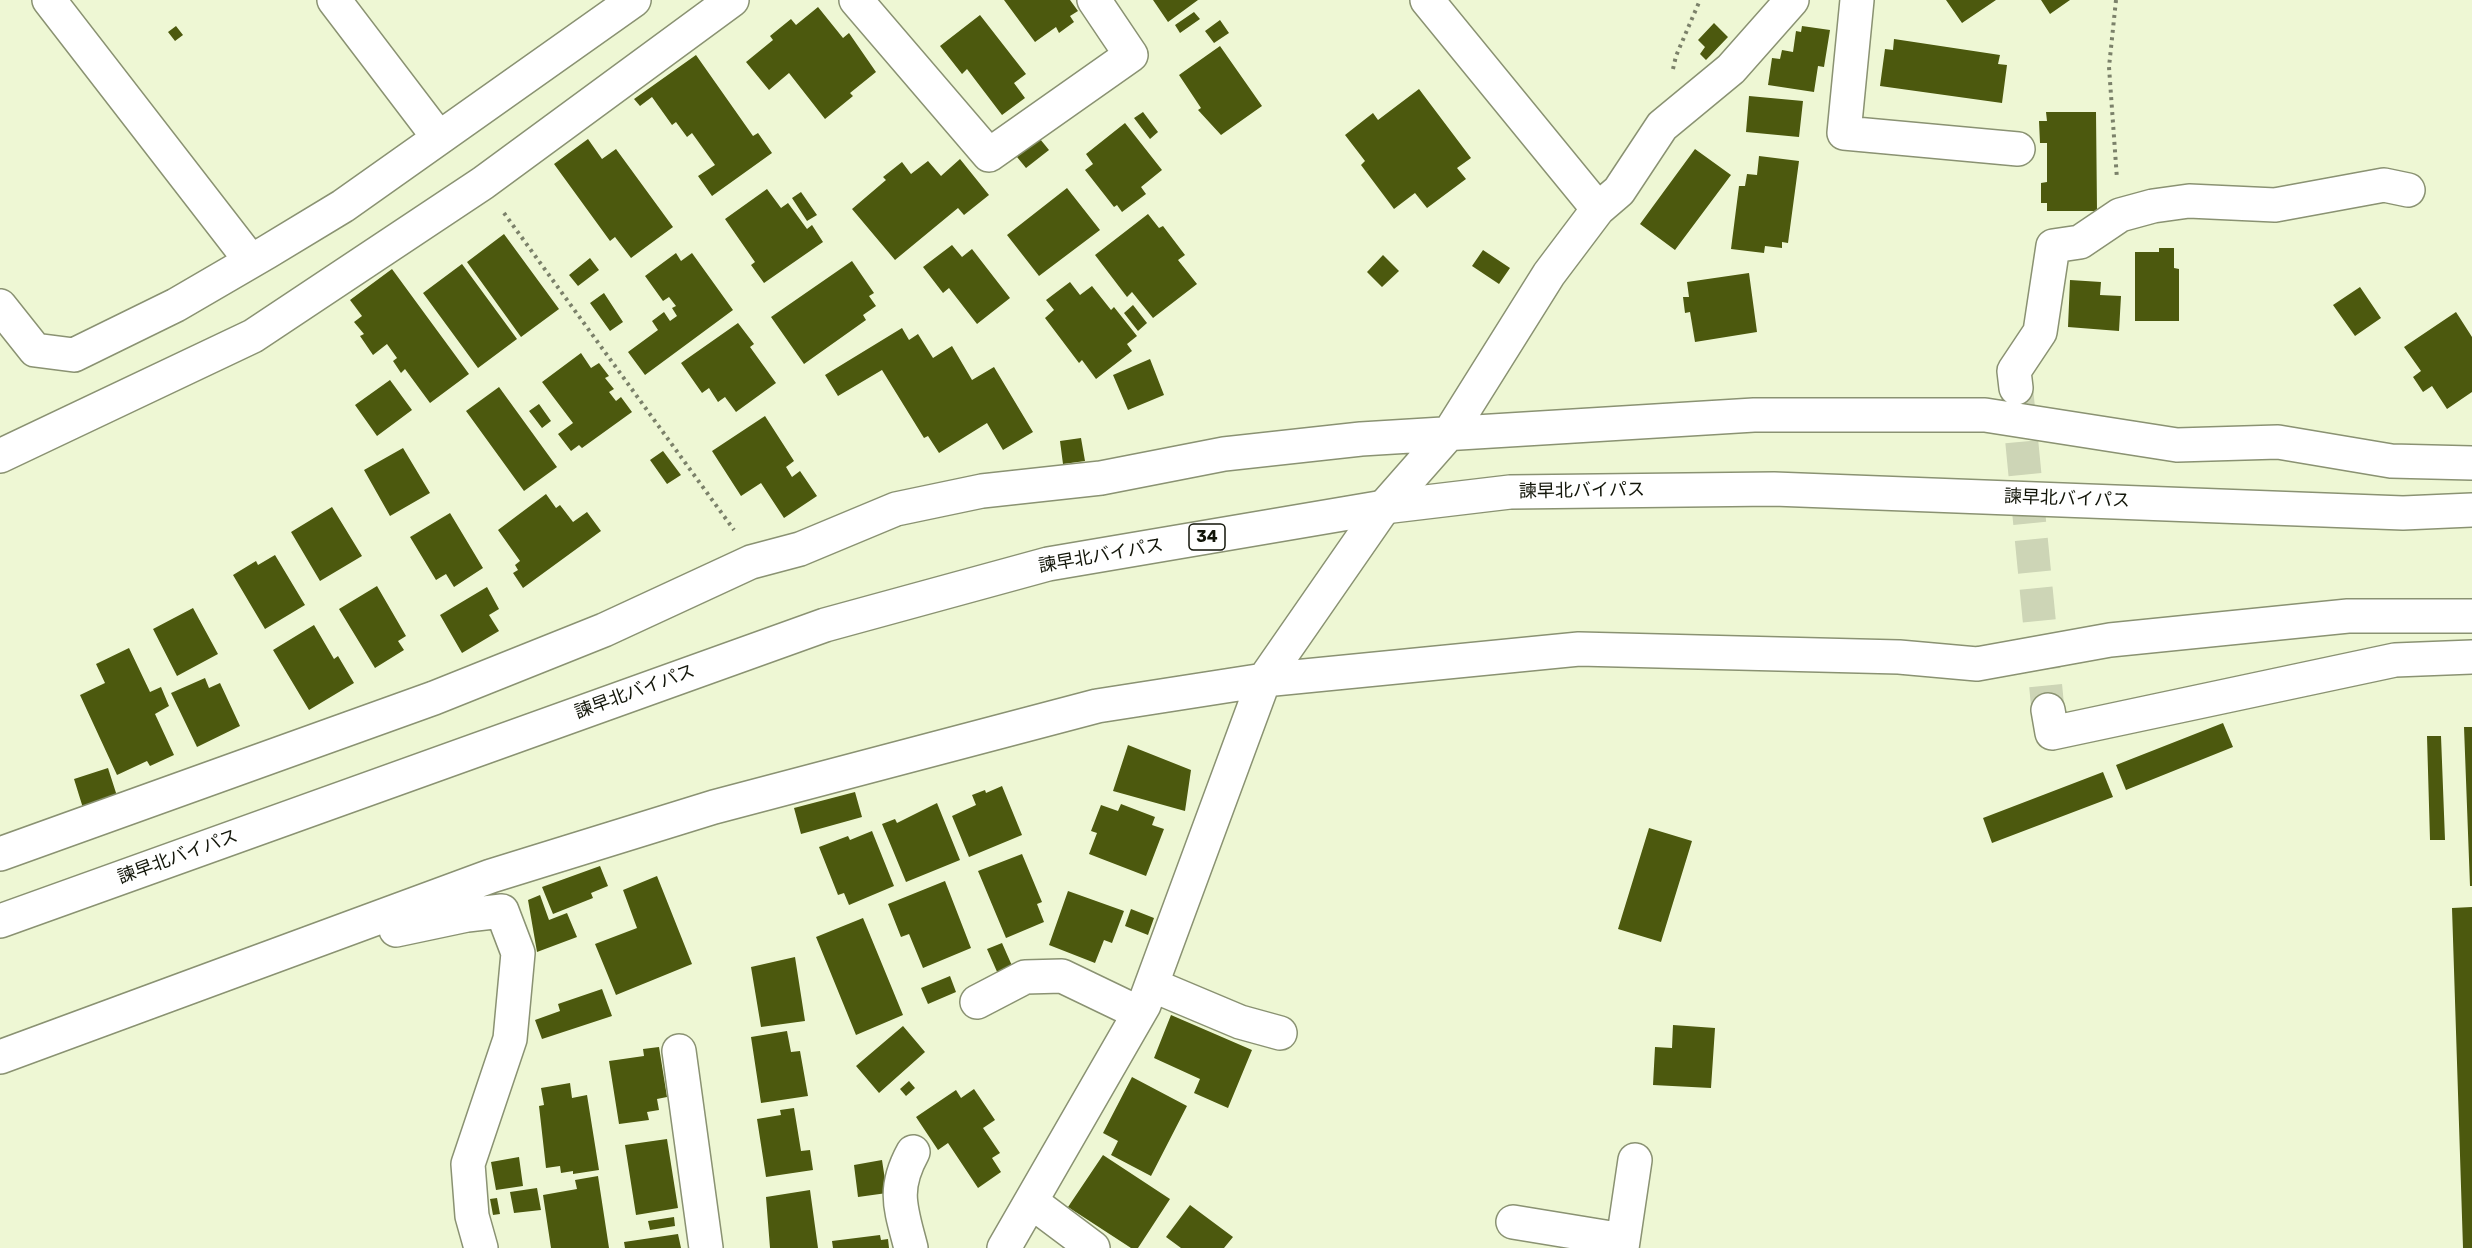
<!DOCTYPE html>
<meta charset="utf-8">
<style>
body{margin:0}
canvas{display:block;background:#eef7d4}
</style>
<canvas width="2472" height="1248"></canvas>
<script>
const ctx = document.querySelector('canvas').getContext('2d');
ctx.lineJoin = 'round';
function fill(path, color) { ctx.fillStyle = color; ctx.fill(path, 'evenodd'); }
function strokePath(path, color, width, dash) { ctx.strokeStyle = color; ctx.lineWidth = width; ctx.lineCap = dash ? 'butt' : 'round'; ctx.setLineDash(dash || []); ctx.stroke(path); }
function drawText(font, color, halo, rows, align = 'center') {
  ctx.font = font + ' Rubik,"Noto Sans JP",sans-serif'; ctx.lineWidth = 6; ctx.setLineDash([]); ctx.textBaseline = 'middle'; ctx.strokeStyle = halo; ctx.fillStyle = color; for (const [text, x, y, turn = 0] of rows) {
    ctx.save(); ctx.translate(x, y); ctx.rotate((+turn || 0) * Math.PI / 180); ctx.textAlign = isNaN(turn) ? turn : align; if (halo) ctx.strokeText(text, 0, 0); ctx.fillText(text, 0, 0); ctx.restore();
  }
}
const building = new Path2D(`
 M1004,0h66l8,11 -8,5 4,6 -15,11 -3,-6 -21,15z
 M1153,0h45l-30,22z
 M1946,0h50l-34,23z
 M2041,0h29l-20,14z
 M818,7l25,31 6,-5 27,39 -26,21 3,3 -28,23 -36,-46 -20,17 -23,-28 27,-22 -3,-4 21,-17 5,6z
 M1194,12l6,7 -20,14 -5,-8z
 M980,15l46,59 -12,9 11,15 -23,17 -35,-46 -5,5 -22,-28z
 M1220,20l9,13 -15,10 -9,-12z
 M1714,23l14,14 -22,23 -6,-6 5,-7 -7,-7z
 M176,26l7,9 -8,6 -7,-9z
 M1802,26l28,4 -6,37 -6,-1 -4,26 -46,-7 4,-27 8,1 2,-9 11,2 3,-21 5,1z
 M1894,39l106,16 -2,9 9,1 -5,38 -122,-17 5,-37 8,1z
 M1220,46l42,60 -41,29 -23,-25 3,-2 -22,-33z
 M696,55l57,81 5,-3 14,20 -60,43 -14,-20 17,-11 -23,-32 -5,4 -11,-15 -4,3 -20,-28 -12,9 -6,-7z
 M1419,89l52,69 -14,10 9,11 -39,29 -12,-15 -21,16 -33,-44 4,-4 -20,-26 28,-22 5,7z
 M1749,96l54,5 -4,36 -53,-5z
 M1143,112l15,20 -8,7 -16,-21z
 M2046,112h50l1,99h-50v-8h-6v-20l6,-1v-39h-7l-1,-22h8z
 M1125,123l37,47 -21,17 5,7 -24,18 -5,-7 -3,2 -29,-37 8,-6 -7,-10z
 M588,139l14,20 14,-10 57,78 -42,31 -16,-21 -5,4 -56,-77z
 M1040,139l9,11 -23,18 -9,-11z
 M1695,149l36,26 -56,75 -35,-26z
 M1759,156l40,5 -11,82 -6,-1v6l-17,-2 -1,7 -33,-4 8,-63h6l2,-12 10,1z
 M960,159l29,36 -25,20 -6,-7 -63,52 -43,-51 34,-29 -3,-3 19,-15 9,12 17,-13 13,15z
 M1067,188l33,42 -61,46 -32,-41z
 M767,189l14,19 7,-5 19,26 5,-4 11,17 -59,41 -13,-18 4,-3 -30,-43z
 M801,192l16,23 -10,6 -15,-23z
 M1148,214l11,14 4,-2 22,29 -7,5 19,24 -44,34 -21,-26 -5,5 -32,-42z
 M504,234l55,75 -38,28 -54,-75z
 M952,245l10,12 10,-8 38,49 -33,26 -28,-36 -6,5 -20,-26z
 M2159,248h15v20l5,1v52h-44v-69h24z
 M1483,250l27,18 -11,16 -27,-18z
 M676,253l5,8 11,-8 41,57 -88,65 -17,-23 30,-22 -6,-9 12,-9 6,9 7,-5 -5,-8 4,-2 -7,-9 -6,4 -18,-25z
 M1383,255l16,16 -17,16 -15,-15z
 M590,258l9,12 -21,16 -9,-11z
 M852,261l22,32 -5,3 7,10 -13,9 3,5 -62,44 -33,-47z
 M462,264l55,75 -39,29 -55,-75z
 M392,269l77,105 -39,29 -25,-34 -4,4 -8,-12 4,-3 -10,-14 -14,11 -13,-19 4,-2 -10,-12 8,-6 -12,-16z
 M1749,273l8,59 -62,10 -5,-30 -5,1 -2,-16h6l-2,-15z
 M2070,280l31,2 -1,13 21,1 -2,35 -51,-4z
 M1070,282l10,13 12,-9 19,24 3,-3 23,29 -10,8 5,7 -36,28 -14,-19 -3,3 -34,-45 9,-8 -8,-10z
 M2360,287l21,31 -26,18 -22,-31z
 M604,293l19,29 -13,9 -20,-28z
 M1133,305l14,18 -9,8 -14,-18z
 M2456,312l16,25v55l-25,17 -15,-23 -9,6 -10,-15 8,-6 -17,-24z
 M738,323l16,21 -4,3 26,36 -40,29 -11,-15 -7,5 -9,-14 -7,5 -21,-30z
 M902,328l7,12 9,-6 15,24 19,-12 20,34 22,-13 39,65 -30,18 -16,-27 -48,30 -11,-17 -4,2 -42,-68 -44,26 -13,-21z
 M581,353l10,15 8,-5 10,13 -4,2 9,11 -5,3 7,9 5,-4 11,15 -50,36 -3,-3 -8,6 -13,-17 15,-11 -31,-41z
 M1150,359l14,36 -36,15 -15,-35z
 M390,380l22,30 -35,26 -22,-31z
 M499,387l58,80 -33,24 -58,-80z
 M539,404l12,17 -9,7 -13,-17z
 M765,416l29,45 -8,6 6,10 8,-6 17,25 -33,22 -23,-35 -20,13 -29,-45z
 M1081,438l4,23 -22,3 -3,-23z
 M403,448l27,45 -40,23 -26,-46z
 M663,451l18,24 -14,9 -17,-24z
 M546,494l10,14 4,-3 13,17 14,-10 14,19 -78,57 -10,-15 5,-3 -3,-5 5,-4 -22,-31z
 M332,507l30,49 -42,25 -29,-49z
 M450,513l33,55 -29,19 -8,-13 -10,6 -26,-43z
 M275,555l30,50 -40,24 -32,-54 23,-14 2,4z
 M377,586l29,50 -8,5 6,9 -29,18 -36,-59z
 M487,587l12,22 -10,6 10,16 -37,22 -22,-38z
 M193,608l25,46 -41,22 -24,-47z
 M314,625l20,34 4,-3 16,27 -45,27 -36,-60z
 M129,648l21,44 11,-5 8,19 -14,8 19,41 -24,11 -3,-5 -30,14 -37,-80 25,-12 -9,-19z
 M205,678l4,10 11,-5 20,43 -43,21 -26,-54z
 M2223,723l10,24 -107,43 -10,-25z
 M2464,727h8v159h-2z
 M2427,736h14l4,104h-15z
 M1128,745l63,25 -6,41 -72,-20z
 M108,768l9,28 -34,12 -9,-29z
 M2103,772l10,25 -121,46 -9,-25z
 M1002,786l20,49 -53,22 -17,-41 24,-11 -4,-10 13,-5 1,3z
 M855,792l7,25 -61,17 -7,-26z
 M937,803l23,57 -54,22 -24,-58 13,-5 2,4z
 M1121,804l34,13 -3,8 12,4 -18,47 -57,-22 8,-21 -6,-2 10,-26 17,6z
 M1649,828l43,13 -31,101 -43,-13z
 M872,831l22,55 -45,19 -5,-12 -6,2 -19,-48 29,-11 2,4z
 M1022,854l20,48 -5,2 7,18 -38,16 -28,-67z
 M600,866l8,20 -17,7 2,5 -40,16 -11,-27z
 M657,876l35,88 -76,31 -21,-51 42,-16 -14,-38z
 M945,881l26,67 -48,20 -14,-34 -8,3 -13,-33z
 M1068,891l56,20 -12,32 -8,-3 -9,23 -46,-18z
 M540,895l9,25 18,-7 10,24 -40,15 -9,-52z
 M2472,907v341h-9l-11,-340z
 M1131,909l23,9 -6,17 -23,-9z
 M863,918l40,97 -47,20 -40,-98z
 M1002,943l11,25 -15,6 -11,-25z
 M795,957l10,64 -44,6 -10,-60z
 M950,976l6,16 -28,12 -7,-16z
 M602,989l10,27 -70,23 -7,-19 25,-9 -2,-7z
 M1171,1015l81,35 -24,58 -34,-15 6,-14 -46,-21z
 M1673,1025l42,3 -4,60 -58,-3 2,-38 17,1z
 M903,1026l22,26 -46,41 -23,-27z
 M787,1031l4,21 9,-1 8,45 -47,7 -10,-66z
 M659,1047l8,50 -10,2 2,11 -12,2 2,8 -30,4 -10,-63 35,-5 -1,-7z
 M1132,1077l55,29 -36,70 -40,-21 7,-14 -15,-8z
 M909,1081l6,7 -9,8 -6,-7z
 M570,1083l2,15 15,-3 12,75 -26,4v-3l-12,2 -1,-7 -14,2 -7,-62 5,-1 -3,-17z
 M974,1089l21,31 -12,8 17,25 -8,5 9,14 -23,16 -30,-45 -10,7 -22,-33 40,-27 5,8z
 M794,1108l7,43 9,-1 3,20 -47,7 -9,-58 24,-4 -1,-5z
 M667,1139l11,69 -42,7 -11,-70z
 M1103,1155l67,44 -32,49h-7l-63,-41z
 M519,1157l4,29 -27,4 -5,-28z
 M882,1160l5,33 -29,4 -4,-32z
 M598,1176l11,72h-58l-8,-53 34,-6 -2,-9z
 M537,1188l4,22 -27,3 -4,-21z
 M810,1190l8,58h-48l-4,-51z
 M497,1198l3,16 -7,1 -3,-16z
 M1190,1205l43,32 -9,11h-43l-15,-11z
 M674,1217l1,9 -25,4 -2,-9z
 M678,1234l3,14h-56l-1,-6z
 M880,1235l1,5 7,-1 1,9h-56l-1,-7z`);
const minorTunnel = new Path2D(`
 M2017,393l31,317`);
const path = new Path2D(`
 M2116,0l-7,67 8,112
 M1673,69l3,-13 24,-56
 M504,213l230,317`);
const minor = new Path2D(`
 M49,0l202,261
 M334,0l105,138
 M856,0l133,155 142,-100 -37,-55
 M1427,0l171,209
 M1857,0l-13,133 174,16
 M0,306l35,44 39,5 102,-50 91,-53 76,-46 291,-206
 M2016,388l-2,-17 26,-39 13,-86 27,-4 40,-27 33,-9 36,-5 86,4 109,-20 24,5
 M0,456l253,-120 230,-153 249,-183
 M2048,710l4,23 343,-73 77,-3
 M0,854l434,-156 170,-68 147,-68 49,-13 96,-40 86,-18 119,-13 123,-24 137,-15 393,-24h231l192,30 101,-3 113,19 81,2
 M396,930l71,-15 35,-4 16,42 -8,86 -42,125 4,52 9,32
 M1152,985l88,37 40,11
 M977,1002l48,-25 37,-1 77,37
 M679,1051l27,197
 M0,1057l491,-181 223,-69 383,-101 167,-26 315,-31 320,8 78,7 133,-24 238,-24h124
 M1033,1203l60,45
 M1513,1222l110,18
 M911,1248c-10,-39 -19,-58 2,-96
 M1004,1248l140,-243 120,-325 120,-173 66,-75 99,-158 49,-65 21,-18 43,-65 69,-57 61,-69
 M1622,1248l13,-88`);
const highway = new Path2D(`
 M0,921l825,-296 223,-61 336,-57 126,-15 264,-3 629,24 69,-3`);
const shields = [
 [1207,537,36]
];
const shieldNames = [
 ["34",1207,537]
];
const streetNames = [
 ["諫早北バイパス",1582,491,-1],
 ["諫早北バイパス",2067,499,2],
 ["諫早北バイパス",1101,556,-10],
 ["諫早北バイパス",635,692,-20],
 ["諫早北バイパス",178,857,-20]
];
fill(building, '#4c590e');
strokePath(minorTunnel, '#cdd5b6', 33, [33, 16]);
strokePath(minor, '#8a9272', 36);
strokePath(highway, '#8a9272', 36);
strokePath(path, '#7b816a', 4, [3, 4.5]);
strokePath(minor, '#fff', 33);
strokePath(highway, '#fff', 33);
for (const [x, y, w] of shields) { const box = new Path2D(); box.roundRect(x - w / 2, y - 13, w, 26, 4.5); ctx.fillStyle = '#fff'; ctx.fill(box); strokePath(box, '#121509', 1.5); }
drawText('bold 16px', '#121509', null, shieldNames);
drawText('18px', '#121509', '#fff', streetNames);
</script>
